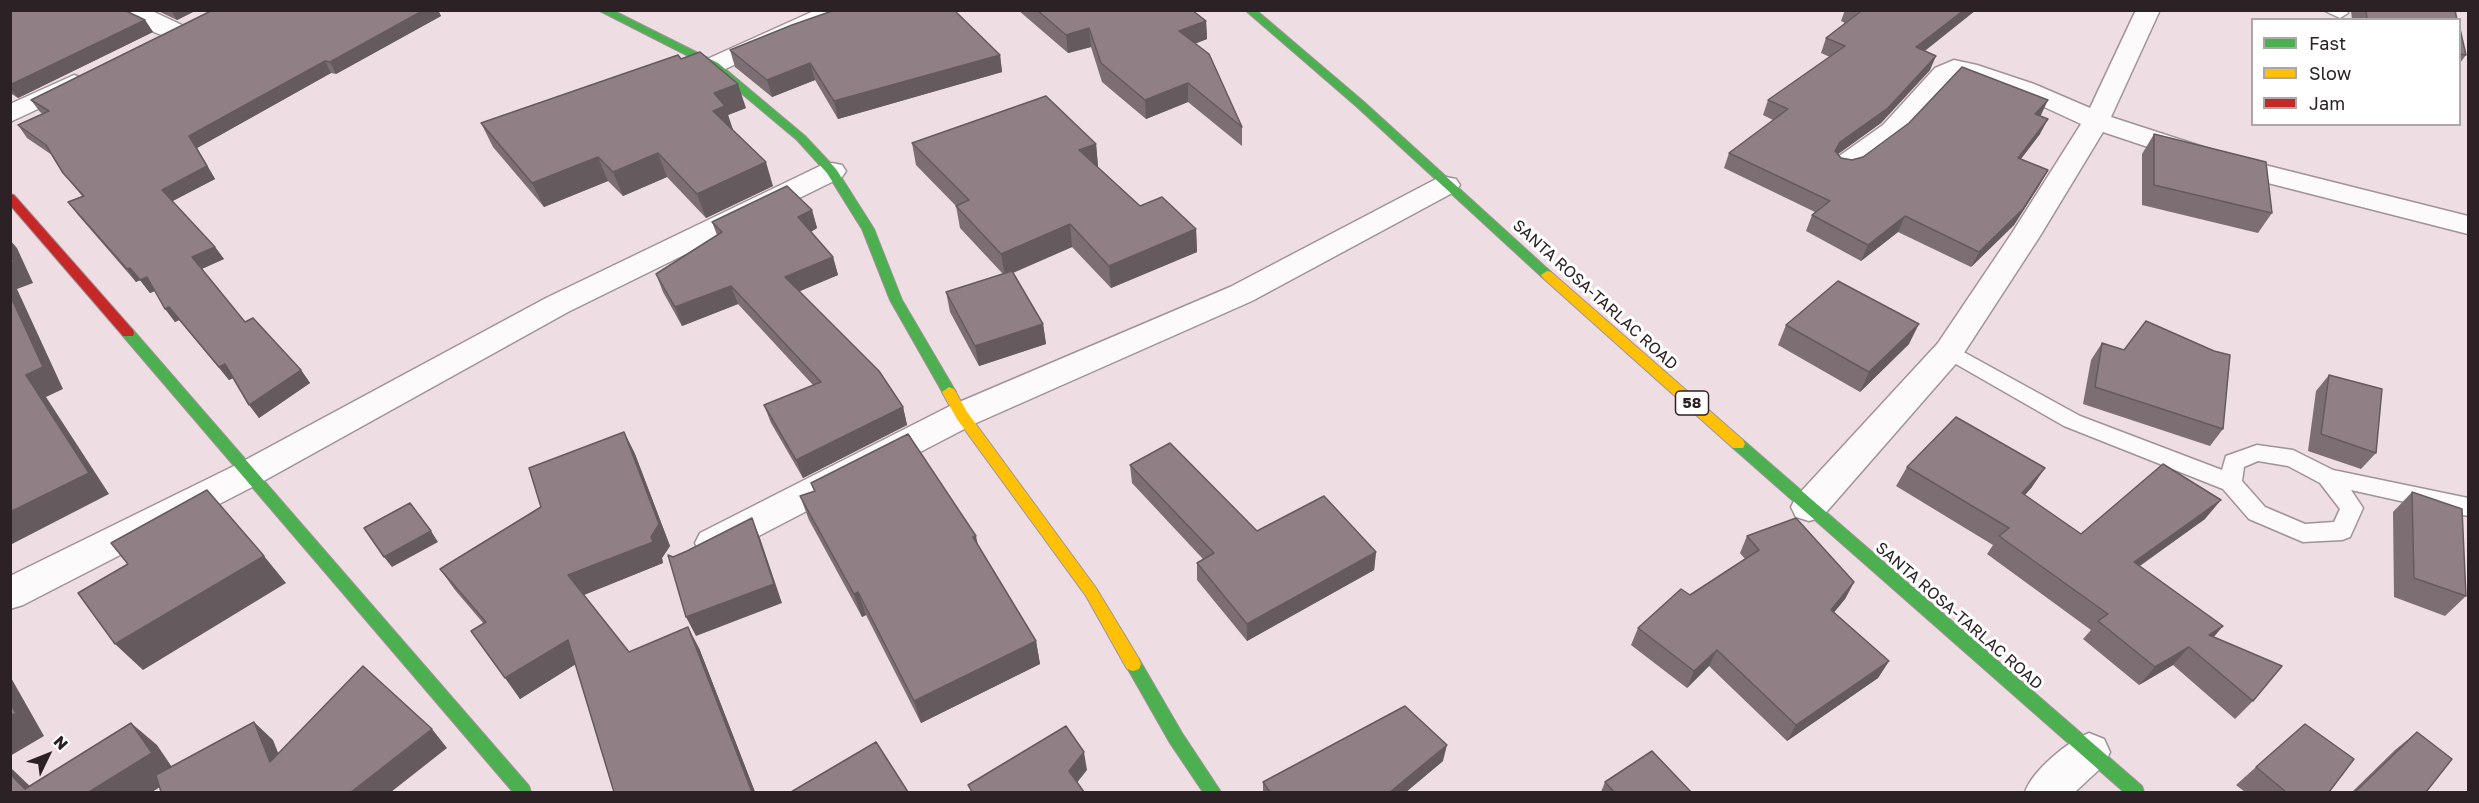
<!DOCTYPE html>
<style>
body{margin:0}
#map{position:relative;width:2479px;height:803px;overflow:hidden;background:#eedde2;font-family:"Golos Text",sans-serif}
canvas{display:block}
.frame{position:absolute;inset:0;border:12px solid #2c2125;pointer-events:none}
.legend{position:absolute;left:2251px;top:18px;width:210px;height:108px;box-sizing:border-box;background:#fff;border:2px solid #aba6a8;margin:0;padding:8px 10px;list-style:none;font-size:18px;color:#2c2125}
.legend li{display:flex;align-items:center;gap:12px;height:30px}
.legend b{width:30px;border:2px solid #aba6a8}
.north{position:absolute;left:18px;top:725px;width:60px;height:60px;-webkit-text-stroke:4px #fff;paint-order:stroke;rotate:47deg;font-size:16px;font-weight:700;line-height:24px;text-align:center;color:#2c2125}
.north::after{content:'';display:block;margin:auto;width:21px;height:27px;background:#2c2125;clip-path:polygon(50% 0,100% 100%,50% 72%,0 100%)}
</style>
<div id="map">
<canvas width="2479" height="803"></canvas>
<div class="frame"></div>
<ul class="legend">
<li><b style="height:8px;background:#4caf50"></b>Fast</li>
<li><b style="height:8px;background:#ffc107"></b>Slow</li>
<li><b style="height:8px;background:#c62828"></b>Jam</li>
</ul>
<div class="north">N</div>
</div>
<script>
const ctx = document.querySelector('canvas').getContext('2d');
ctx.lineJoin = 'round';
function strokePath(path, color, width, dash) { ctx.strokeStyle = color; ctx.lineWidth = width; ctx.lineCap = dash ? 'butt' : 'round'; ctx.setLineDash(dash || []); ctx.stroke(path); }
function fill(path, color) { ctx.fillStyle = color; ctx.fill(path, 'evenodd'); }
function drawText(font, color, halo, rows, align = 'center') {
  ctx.font = font + ' "Golos Text",sans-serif'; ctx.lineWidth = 6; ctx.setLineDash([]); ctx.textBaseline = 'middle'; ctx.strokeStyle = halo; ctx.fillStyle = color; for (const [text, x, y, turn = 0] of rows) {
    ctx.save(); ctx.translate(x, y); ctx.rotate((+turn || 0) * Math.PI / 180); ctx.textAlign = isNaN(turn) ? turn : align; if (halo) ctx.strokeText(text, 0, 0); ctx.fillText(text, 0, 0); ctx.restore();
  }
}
const lane = new Path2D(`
 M2323,10h23l2,3 -8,5z
 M1949,344l131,72 142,54 4,-14 31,-11 36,5 40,20 135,28v18l-117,-26 12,18 -13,29 -8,3 -39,2 -54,-23 -26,-30 -159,-63 -122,-70 -3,-5 3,-5zM2258,461l30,5 32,17 20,26 -6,13 -29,2 -40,-17 -23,-26 2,-14z`);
const street = new Path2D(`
 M117,10h33l36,17 3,5 -3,5c-21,5 -47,-13 -65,-22z
 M816,10h33l-4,5 -122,55 -9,3 -9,-3 -4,-5 4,-5z
 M2136,10h24l-49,107 126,41 231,58v18l-251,-64 -114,-38 -63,104 -80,123 -138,158 -13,4 -13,-4 -5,-10 5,-10 142,-154 74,-110 69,-109 -65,-30 -58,-18 -57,61 -46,34 -10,2 -10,-2 -4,-6 4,-6 48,-34 52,-57 19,-8 23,5 57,19 56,24z
 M74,75l9,3 4,5 -4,5 -73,34v-18z
 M832,163l10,2 4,6 -4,6 -274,135 -308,171 -237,122 -13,4v-33l226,-111 310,-167 276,-133z
 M1446,177l10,2 4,6 -4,6 -204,110 -278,123 -248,129 -13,4 -13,-4 -5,-10 5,-10 250,-127 280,-119 206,-108z
 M2089,733l15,6 6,13 -6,13 -29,27h-50c8,-22 42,-50 64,-59z`);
const fast = new Path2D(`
 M598,10h14l106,53 87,73 31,33 38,60 28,71 54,92 -2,3h-10l-54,-95 -28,-71 -35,-56 -30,-33 -87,-73z
 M1245,10h11l108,92 187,170 2,3 -2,3h-8l-187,-172z
 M128,329l5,1 396,456 2,6h-18l-390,-456 -1,-3 1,-3z
 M1738,439l5,1 399,346 2,6h-20l-391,-344 -2,-4 2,-4z
 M1133,657l6,2 43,74 39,59h-18l-33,-49 -45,-79 2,-5z`);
const slow = new Path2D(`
 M1547,271l4,1 192,168 2,4 -2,4h-10l-190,-170 -2,-3z
 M949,387l5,2 13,23 129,176 43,71 2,5 -2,5 -6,2 -6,-2 -41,-73 -129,-177 -15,-27z`);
const jam = new Path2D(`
 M10,194l4,1 119,135 1,3 -1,3h-10l-113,-131z`);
const wall = new Path2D(`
 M10,10l135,10 8,12 -135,66 -8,-5z
 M156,10h41l-20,10z
 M213,10h225l3,6 -105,58 -5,-1 -134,75 18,31 -43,22 43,46 9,12 -22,10 43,53 56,48 9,13 -51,35 -26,-40 -4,2 -50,-60 -4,2 -20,-31 -5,2 -10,-13 -4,2 -58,-67 -10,-13 14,-6 -19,-23 -11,-18 -25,-17 -9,-13 25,-11 -3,-2 -9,-12z
 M1018,10h174l14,11 1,18 -12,4 47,84v19l-54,-44 -42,17 -44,-37 -11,-35 -23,6z
 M1845,10h131l-51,41 5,19 -49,53 -43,31 3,4 11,2 189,-45 -1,1v18l-19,25 18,27 -25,39 -43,42 -73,-35 -37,29 -55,-30 6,-16 3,-3 -91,-44 5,-15 44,-33 -10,-5 5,-15 62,-43 -9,-4 5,-15 19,-15 -4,-2z
 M2351,10h104l2,10h-105z
 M730,50l270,5 2,17 -164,47 -23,-39 -43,17 -37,-30z
 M2460,54l6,1 -6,8z
 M746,108l-18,7 5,15 40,56 -67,32 -39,-41 -44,19 -15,-15 -64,26 -51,-60 -12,-24z
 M2154,134l118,79 -14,20 -116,-28v-51z
 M912,143l184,1 2,22h-1l43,40 56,23 1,23 -86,36 -39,-41 -59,26 30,51 3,20 -67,22 -29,-54 -4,-20 57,-18 -43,-46 -4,-22 -40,-41z
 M812,210l5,18 -6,4 22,25 5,18 -39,16 104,116 4,18 -104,53 -32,-55 -7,-18 49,-20 -75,-81 -56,22 -19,-34 -7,-18 61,-39 -5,-13z
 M1786,325l123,19 -49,48 -82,-47z
 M2102,343l121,86 -13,17 -127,-42 8,-44z
 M2329,375l47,78 -15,16 -53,-18 8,-60z
 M624,432l11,22 35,92 -8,12 1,5 -79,32 45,57 70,-4 56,144h-141l-39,-128 -55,35 -36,-75 -29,-34 -15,-21 101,-62z
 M1130,465l127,66 119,21 -2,18 -127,71 -50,-61v-17l6,-4 -71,-76z
 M1907,467l125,20 -7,8 56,39 124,-15 -65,47 83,60 -9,11 39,64 -18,18 -62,-54 -34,20 -56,-46 8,-9 -104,-76 6,-9 -97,-59z
 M811,483l167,64 58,94 4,23 -119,59 -55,-108 -4,2 -53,-97 -9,-24 14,-5z
 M2412,492l54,104 -21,20 -51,-19 -1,-85z
 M1747,536l107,46 -9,17 -11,13 55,49 -11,17 -91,63 -78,-75 -22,22 -56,-43 7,-17 52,-33 55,-36 -5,-6z
 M2417,732l9,60h-74l43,-42z
 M1443,761l-37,31h-143v-10z
 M2256,767l73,25h-84l-9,-7z
 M1605,782l86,10h-90z`);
const shadedWall = new Path2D(`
 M171,10h26l-20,10z
 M424,10h14l3,6 -105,58 -6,-12z
 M1964,10h12l-66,52 6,-15z
 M145,20l8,12 -135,66 -8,-10v-3z
 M1206,21l1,18 -27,11 -1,-19z
 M1089,28l2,19 -23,6 -2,-18z
 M1000,55l2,17 -164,47 -4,-18z
 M1936,56l-6,14 -49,53 -47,34 1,-6 5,-9z
 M325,61l6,12 -134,75 18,31 -44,23 -9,-12 27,-54z
 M810,63l5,17 -43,17 -5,-17z
 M1188,83v19l-42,17 -1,-19z
 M738,84l8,24 -18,7 5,15 -20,-19 1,-18z
 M2048,100l-7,15 -14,15 8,-16z
 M2048,119l-8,15 -30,39 8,-15z
 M1096,144l2,22 -17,6 -2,-22z
 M658,153l9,24 -44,19 -10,-24z
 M598,157l10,24 -64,26 -12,-24z
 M766,162l7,24 -67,32 -9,-24z
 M2048,170l-9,16 -25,39 -43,42 8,-15z
 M812,210l5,18 -13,7 -6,-18z
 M1905,216l-7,16 -37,29 7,-16z
 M1070,224l2,23 -67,29 -4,-22z
 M1196,229l1,23 -86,36 -2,-22z
 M10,240l7,8 16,35 -16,6 46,100 -17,8 63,97 -99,51v-33l16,-137 -16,-80z
 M215,247l9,12 -23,10 -9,-12z
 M833,257l5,18 -47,20 -6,-18z
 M130,268l10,12 -4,2 -9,-13z
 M147,277l10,13 -7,3 -10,-13z
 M731,286l7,18 -56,22 -7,-19z
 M169,307l10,13 -4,2 -10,-13z
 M1043,324l3,20 -67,22 -4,-20z
 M1919,324l-10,20 -49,48 9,-20z
 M225,364l10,13 -6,3 -10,-13z
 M301,370l9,13 -51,35 -10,-13z
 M903,407l4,18 -104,53 -7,-18z
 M624,432l11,22 35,92 -8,12 1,5 -82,33 -13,-21z
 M2045,468l-13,19 -22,25 12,-19z
 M2221,500l-16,19 -86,61 15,-18z
 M752,518l8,20 22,65 -86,33 -10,-19z
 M431,531l7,11 -46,25 -8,-10z
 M976,536l5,23 -8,-22z
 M1376,552l-2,18 -127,71v-17z
 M264,556l22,27 -143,87 -28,-26z
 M1854,582l-9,17 -23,28 9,-17z
 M858,592l8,23 -4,2 -8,-23z
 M2223,626l-17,19 3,-10z
 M688,627l11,21 56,144h-3z
 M568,640l13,21 -61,38 -15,-21z
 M1036,641l4,23 -119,59 -7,-22z
 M2189,647l-16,18 -34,20 16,-18z
 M1717,650l-8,16 -22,22 7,-17z
 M1889,661l-11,17 -91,63 9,-16z
 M10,676l34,60 -34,20z
 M254,722l19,18 16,40 -19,-18z
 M131,723l26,22 21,31 -26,16h-63z
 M432,729l15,19 -56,44h-40z
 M1447,745l-4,16 -37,31h-16z
 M1084,752l3,18 -15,19 -3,-18z
 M10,767l26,25 -11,-3 -15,-15z`);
const building = new Path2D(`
 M10,10h114l21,10 -135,65z
 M213,10h211l-94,52 -5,-1 -136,75 18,30 -45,24 53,57 -23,10 53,65 8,-4 48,52 -52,35 -24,-41 -6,3 -50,-60 -4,2 -18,-32 -7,3 -10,-12 -3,1 -59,-67 16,-6 -21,-23 -17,-28 -28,-20 31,-14 -18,-11z
 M835,10h119l46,45 -166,46 -24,-38 -43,17 -37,-30 62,-25z
 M1037,10h155l14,11 -27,10 30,23 33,73 -54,-44 -43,17 -44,-37 -12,-35 -23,7z
 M1855,10h109l-48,37 20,9 -48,52 -48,34 -5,9 6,7 11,2 11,-3 46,-34 53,-56 86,33 -13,14 13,5 -30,39 30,12 -25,39 -44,43 -74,-36 -37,29 -56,-30 18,-14 -101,-48 59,-44 -20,-9 77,-54 -19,-8 34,-26z
 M2366,10h89l2,10h-90z
 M2460,29l6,26 -6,-1z
 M700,52l38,32 -24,9 11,13 -12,5 53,51 -69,32 -39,-41 -45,19 -15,-15 -66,26 -51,-60 197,-68 3,4z
 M1046,96l50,48 -17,6 61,56 22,-9 34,32 -87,37 -39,-42 -69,30 -45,-48 13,-6 -57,-57z
 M2154,134l112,28 6,51 -118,-28z
 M787,186l25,24 -14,7 35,40 -48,20 94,94 24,36 -107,53 -32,-55 57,-23 -90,-96 -56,21 -19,-33 66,-42 -10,-10z
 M10,254l4,8 -4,1z
 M1012,271l31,53 -68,22 -29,-54z
 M1838,281l81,43 -50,48 -83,-47z
 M10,295l33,72 -17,8 63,98 -79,39z
 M2146,321l68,30 16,4 -7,74 -128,-42 7,-44 22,7z
 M2329,375l53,14 -6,64 -55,-19z
 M1956,417l89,51 -23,25 59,41 82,-70 58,36 -87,62 89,64 -14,9 73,31 -29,35 -64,-54 -34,20 -57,-46 10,-7 -109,-78 10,-8 -102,-61z
 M624,432l35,92 -8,13 2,5 -85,33 61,77 59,-25 64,165h-138l-46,-152 -63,38 -34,-47 15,-9 -46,-53 101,-62 -12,-39z
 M908,434l68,102 -3,1 63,104 -122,60 -56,-109 -4,2 -54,-98 15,-5 -4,-8z
 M1170,443l87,88 67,-35 52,56 -129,72 -50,-61 17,-10 -84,-88z
 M207,490l57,66 -149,88 -37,-51 50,-29 -17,-21z
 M2412,492l50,17 4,87 -52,-18z
 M410,503l21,28 -47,26 -20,-29z
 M752,518l22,66 -88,33 -18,-62 5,2 14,-6z
 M1796,518l58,64 -23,28 58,51 -93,64 -79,-75 -23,21 -56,-43 43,-39 9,6 69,-45 -12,-14z
 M363,666l69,63 -81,63h-190l-5,-17 98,-53 16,40z
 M10,703l6,10 -6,3z
 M1405,706l42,39 -57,47h-120l-7,-10z
 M131,723l21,30 -63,39h-79v-18l15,15z
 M2305,724l49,35 -25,33h-43l-30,-25z
 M1066,726l18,26 -15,19 15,21h-112l-4,-7z
 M2417,732l35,27 -26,33h-71z
 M876,742l32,50h-117z
 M1652,751l39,41h-77l-9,-10z`);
const shields = [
 [1692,403,33]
];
const shieldNames = [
 ["58",1692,403]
];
const streetNames = [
 ["SANTA ROSA-TARLAC ROAD",1595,295,42],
 ["SANTA ROSA-TARLAC ROAD",1959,616,41]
];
strokePath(lane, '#a09397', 3);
strokePath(street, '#a09397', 3);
strokePath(fast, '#a09397', 2);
strokePath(slow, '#a09397', 2);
strokePath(jam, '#a09397', 2);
fill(lane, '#fcfafb');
fill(street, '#fcfafb');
fill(fast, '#4caf50');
fill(slow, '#ffc107');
fill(jam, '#c62828');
fill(wall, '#7c6e73');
fill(shadedWall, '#655a5e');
fill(building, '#908086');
strokePath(building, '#655a5e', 1.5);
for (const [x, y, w] of shields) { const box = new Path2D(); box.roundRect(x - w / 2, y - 12, w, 24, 4.5); ctx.fillStyle = '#fff'; ctx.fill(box); strokePath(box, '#2c2125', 1.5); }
drawText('bold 15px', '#2c2125', null, shieldNames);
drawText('16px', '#2c2125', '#fff', streetNames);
</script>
